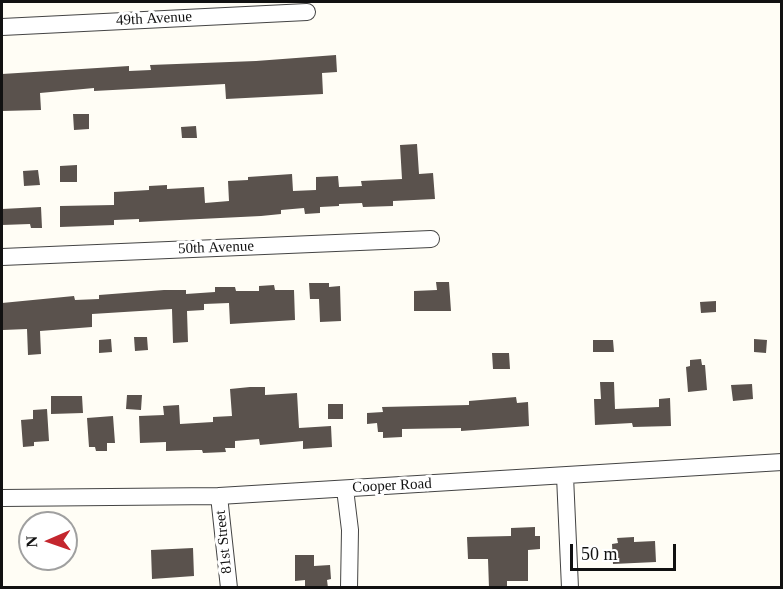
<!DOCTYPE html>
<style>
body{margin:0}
#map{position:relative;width:783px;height:589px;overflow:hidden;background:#fffdf5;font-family:"Times New Roman",serif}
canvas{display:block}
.frame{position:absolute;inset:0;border:3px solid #111;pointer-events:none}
.north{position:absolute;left:18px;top:511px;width:60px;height:60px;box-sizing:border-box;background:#fff;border:2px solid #a0a0a0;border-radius:50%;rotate:268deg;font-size:16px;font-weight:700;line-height:24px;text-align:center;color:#111}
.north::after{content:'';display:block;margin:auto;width:21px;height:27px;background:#c4262e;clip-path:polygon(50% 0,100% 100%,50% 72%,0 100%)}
.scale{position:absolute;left:570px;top:544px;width:106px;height:27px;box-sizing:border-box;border:3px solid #111;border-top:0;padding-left:8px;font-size:18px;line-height:21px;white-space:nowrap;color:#111;-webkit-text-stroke:4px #fff;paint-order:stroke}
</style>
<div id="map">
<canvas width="783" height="589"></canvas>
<div class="frame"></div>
<div class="north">N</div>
<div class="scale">50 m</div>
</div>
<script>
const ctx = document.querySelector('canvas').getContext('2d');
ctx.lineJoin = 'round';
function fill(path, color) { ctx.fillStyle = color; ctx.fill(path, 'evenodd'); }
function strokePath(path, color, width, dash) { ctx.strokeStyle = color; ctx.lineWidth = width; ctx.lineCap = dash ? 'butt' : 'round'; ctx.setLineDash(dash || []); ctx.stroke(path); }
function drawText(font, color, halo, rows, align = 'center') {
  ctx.font = font + ' "Times New Roman",serif'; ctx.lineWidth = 6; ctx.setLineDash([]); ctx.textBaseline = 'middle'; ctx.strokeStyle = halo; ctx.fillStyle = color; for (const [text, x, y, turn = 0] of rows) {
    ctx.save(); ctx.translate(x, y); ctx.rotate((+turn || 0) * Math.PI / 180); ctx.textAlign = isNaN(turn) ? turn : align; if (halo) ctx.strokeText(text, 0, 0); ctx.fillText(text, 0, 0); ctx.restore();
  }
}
const building = new Path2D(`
 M336,55l1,17 -15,1 1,21 -97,5 -1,-15 -131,7v-3l-54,5 1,17 -39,1v-37l127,-8v5l22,-1 -1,-5 106,-4z
 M73,114h16v15l-15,1z
 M196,126l1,12h-15l-1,-11z
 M417,144l2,30 14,-1 2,26 -42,2v5l-30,1 -1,-4 -23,1v2l-19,1v6l-15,1 -1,-6 -23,2v4l-20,2 -122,6v-3l-25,1v5l-54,2v-21l54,-1v-13l35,-2v-4l18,-1v4l37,-2 1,16 24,-2 -1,-20 20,-1v-3l44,-3 1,17 23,-1v-13l22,-1 1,11 23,-1 -1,-5 41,-2 -2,-34z
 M77,165v17h-17v-16z
 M38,170l2,15 -16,1 -1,-15z
 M41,207l1,21h-11l-1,-4 -28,1v-16z
 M436,282h13l2,29h-37v-20l23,-1z
 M309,283h20v4l11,-1 1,35 -21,1 -1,-23h-9z
 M274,285l1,5h19l1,30 -65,4 -1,-21 -25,1v6l-17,1 1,31 -15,1 -1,-34 -80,5v13l-52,4 1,23 -13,1 -1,-26 -24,1 -1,-27 72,-7 1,4 24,-1v-4l65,-5h22v4l29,-2v-5h20l1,4h23v-5z
 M716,301v11l-15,1 -1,-11z
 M134,337h13l1,13 -13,1z
 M111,339l1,13 -13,1v-13z
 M754,339l13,1 -1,13 -12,-1z
 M593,340h20l1,12h-21z
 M492,353h17l1,16h-17z
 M701,359l1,6h3l2,25 -19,2 -2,-25 4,-1v-6z
 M600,382h14l1,27 44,-2v-8l11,-1 1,28 -38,1 -1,-4 -37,2 -1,-26h7z
 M752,384l1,15 -20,2 -2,-16z
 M250,387h15v8l32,-2 2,35 32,-2 1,21 -29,2v-8l-43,4 -1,-6 -24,2v7h-10l1,4 -23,1 -1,-3h-6l-30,1v-9l-26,1 -1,-27 25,-1 -1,-9 16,-1 1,19 33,-2v-5l19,-1 -2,-27z
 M127,395h15l-1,15 -15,-1z
 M51,396h31l1,17 -32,1z
 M516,397l1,6 11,-1 1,24 -68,5v-3l-59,1v8l-19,1v-6h-5l-1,-9 -10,1v-11l16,-1 -1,-5 87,-2v-4z
 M328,404h15v15h-15z
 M47,409l2,32 -15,1v4l-11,1 -2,-27 12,-1v-9z
 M113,416l2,27h-8v8h-11l-1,-4h-6l-2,-29z
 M535,527v9h5v13l-12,1v31h-21v7h-18l-1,-29h-20l-1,-22 44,-1v-8z
 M634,537v5l21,-1 1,21 -43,2 -1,-20 6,-1 -1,-5z
 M193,548l1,28 -42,3 -1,-29z
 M295,555h19v11l16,-1 1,14 -4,1 1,8h-23v-8l-10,1z`);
const minor = new Path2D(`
 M2,27l305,-15
 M2,257l429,-18
 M565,476l5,112
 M345,489l5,41 -1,58
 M219,496l10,92
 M2,498l217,-2 563,-34`);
const streetNames = [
 ["49th Avenue",154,19,-3],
 ["50th Avenue",216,248,-2],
 ["Cooper Road",392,486,-3],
 ["81st Street",224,542,-96]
];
fill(building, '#5a524d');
strokePath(minor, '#444', 18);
strokePath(minor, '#fff', 16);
drawText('15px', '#111', '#fff', streetNames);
</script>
